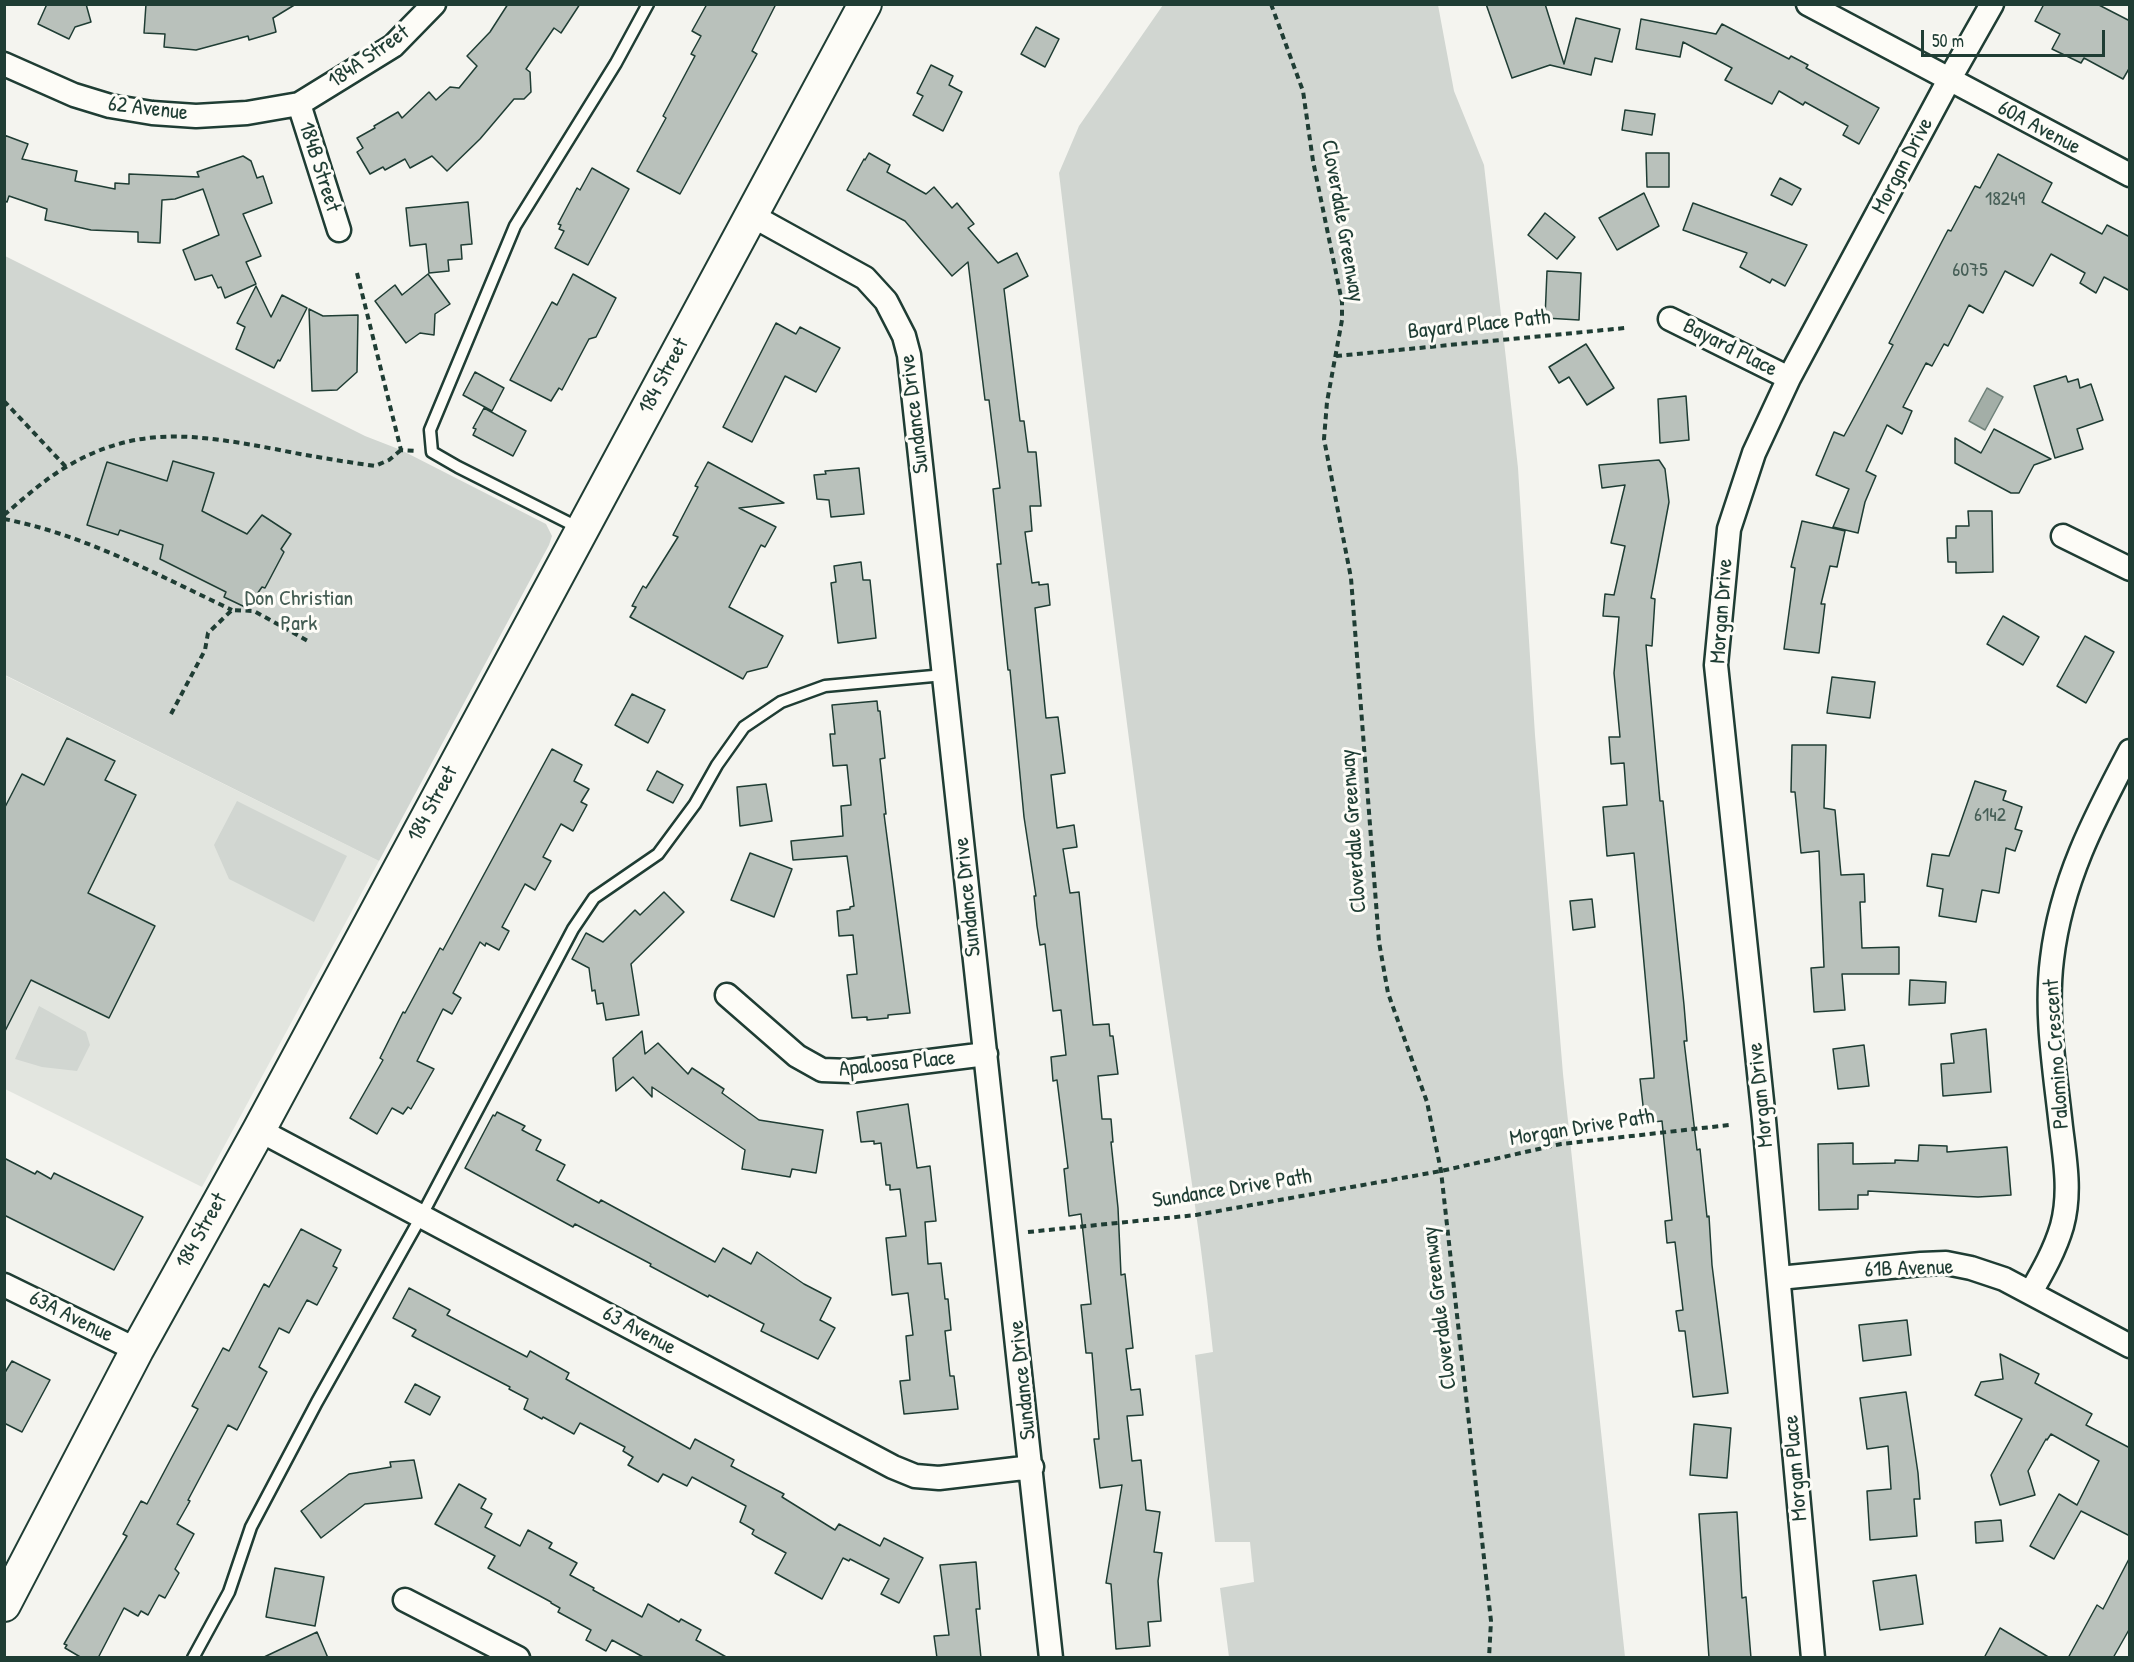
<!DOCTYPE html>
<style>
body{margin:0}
#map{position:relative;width:2134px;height:1662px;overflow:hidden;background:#f4f4ef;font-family:"Patrick Hand",sans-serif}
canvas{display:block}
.frame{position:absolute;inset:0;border:6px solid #1f3d34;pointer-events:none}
.scale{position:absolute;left:1921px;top:30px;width:184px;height:27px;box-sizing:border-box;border:3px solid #1f3d34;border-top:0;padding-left:8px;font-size:18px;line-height:21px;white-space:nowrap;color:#1f3d34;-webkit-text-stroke:4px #fdfcf7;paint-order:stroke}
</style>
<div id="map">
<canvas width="2134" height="1662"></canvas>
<div class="frame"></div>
<div class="scale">50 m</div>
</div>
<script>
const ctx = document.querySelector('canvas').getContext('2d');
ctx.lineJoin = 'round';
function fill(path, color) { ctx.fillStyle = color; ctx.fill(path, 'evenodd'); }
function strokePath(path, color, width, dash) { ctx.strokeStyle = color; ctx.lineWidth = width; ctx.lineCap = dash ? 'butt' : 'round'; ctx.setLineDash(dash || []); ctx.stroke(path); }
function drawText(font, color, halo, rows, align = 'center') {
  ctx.font = font + ' "Patrick Hand",sans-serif'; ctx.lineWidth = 6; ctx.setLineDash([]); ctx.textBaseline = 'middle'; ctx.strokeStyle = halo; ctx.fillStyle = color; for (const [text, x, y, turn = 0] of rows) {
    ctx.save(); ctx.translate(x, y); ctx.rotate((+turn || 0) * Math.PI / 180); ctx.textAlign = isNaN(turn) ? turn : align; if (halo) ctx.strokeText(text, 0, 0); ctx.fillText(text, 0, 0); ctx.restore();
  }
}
const built = new Path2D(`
 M4,675l375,186 -177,326 -197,-98z`);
const green = new Path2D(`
 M1163,5h275l16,86 30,74 22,194 12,109 17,267 28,339 62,583h-396l-9,-69 34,-6 -4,-40h-35l-20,-187 18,-3c-14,-140 -39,-280 -58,-420 -35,-253 -66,-506 -96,-759l20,-47z
 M5,256l360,180 36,14 145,74 6,12 -3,9 -170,316 -374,-186z
 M237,801l110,55 -33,66 -85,-43 -15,-34z
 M39,1006l47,26 4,13 -13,26 -35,-4 -27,-8z`);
const water = new Path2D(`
 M1987,388l16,9 -18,33 -16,-9z`);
const building = new Path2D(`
 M47,4h39l5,18 -16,5 -6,12 -31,-15z
 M146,4h150l-23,14 3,14 -27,8 -1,-4 -52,14 -32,-3 1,-13 -21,-1z
 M508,4h72l-19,29 -7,-5 -28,41 4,3 1,20 -7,7h-10l-34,40 -33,32 -15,-15 -22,12 -5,-9 -20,11 -2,-3 -13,7 -13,-22 6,-4 -6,-10 18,-10 -1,-2 24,-14 4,6 27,-26 7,8 14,-13 9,1 18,-22 -10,-10 23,-24z
 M707,4h69l-24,47 5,3 -77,140 -43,-23 29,-53 -3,-2 32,-60 -4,-2 10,-18 -9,-5z
 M1486,4h59l19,60 12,-46 44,11 -8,33 -17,-4 -4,17 -41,-10 -38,13z
 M2044,4h53l33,17v46l-7,12 -39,-21 -3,5 -29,-14 8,-15 -25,-13z
 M1641,19l75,15 6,-10 67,35 2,-3 17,9 -2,3 73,40 -20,36 -16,-9 5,-9 -43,-24 -2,3 -24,-14 -7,13 -47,-24 7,-12 -49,-26 -3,15 -44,-8z
 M1036,27l23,12 -14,28 -24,-13z
 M931,65l22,11 -4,9 13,7 -19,39 -30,-16 10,-19 -6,-3z
 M1625,110l30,4 -3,21 -30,-5z
 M4,135l24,9 -6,15 55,12 -2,10 40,8v-6l14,1v-10l70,3 -2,-5 46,-16 8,5 6,17 6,-2 9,27 -29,11 18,42 -15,6 10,22 -31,14 -4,-11 -3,1 -6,-13 -17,5 -12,-30 36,-15 -16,-46 -28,10 -13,1 -2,43 -22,-1v-10l-47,-2 -46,-10 2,-11 -38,-13 -2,6 -3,-1z
 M869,153l21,12 -3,7 39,22 8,-7 18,21 5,-5 17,21 -6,4 30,35 19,-10 11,23 -24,13 16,132h4l4,31h8l5,54h-11l2,25 -7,1 7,51 7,-1v3l9,-1 2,21 -15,3 11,110 12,-1 7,56 -14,2 6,53 17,-3 3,22 -14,2 7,44 9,-1 14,133 16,-1 1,12h3l5,38 -20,2 4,43h9l2,23h-2l7,66 3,67 4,-1 8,74 -7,1 5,41 9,-1 3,26 -16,1 5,45 9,-1 5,50 14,2 -6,40 8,1 -4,28 3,40 -13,1 2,24 -34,3 -5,-65 -5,-1 16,-98 -22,3 -6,-49h5l-7,-86h-6l-5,-48 10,-1 -10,-90 -12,2 -5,-47 4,-1 -11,-88 -4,1 -2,-24 15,-2 -5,-45 -8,1 -8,-67 -5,1 -3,-19 -3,-30h2l-12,-79 -14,-147h-2l-11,-106h4l-8,-75 7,-1 -11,-88h-4l-17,-138 -16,14 -47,-55 -58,-31 17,-31 1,1z
 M1646,153h23v34h-22z
 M1998,154l54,29 -10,19 60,32 5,-9 23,12v54l-26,-14 -8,16 -16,-10 5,-10 -34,-19 -18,32 -28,-15 -22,42 -14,-8 -21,41 -4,-2 -12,22 -6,-3 -23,44 9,4 -10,23 -15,-9 -21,46 10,5 -11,26 -7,31 -25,-6 16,-38 -33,-14 18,-43 10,4 49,-91 -4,-2 59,-113 3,1 24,-45 5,2z
 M592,168l37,21 -41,76 -33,-17 9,-17 -5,-2 2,-4 -3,-1 19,-36 3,2z
 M1780,178l21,11 -9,16 -21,-10z
 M1644,193l15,33 -42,24 -18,-32z
 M468,202l4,42 -11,1 1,14 -14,1 1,11 -20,2 -3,-29 -16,2 -4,-38z
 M1693,203l114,42 -22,41 -13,-7 -2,4 -30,-16 7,-14 -64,-23z
 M1545,213l30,24 -18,22 -29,-24z
 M1547,271l34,2 -2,47 -34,-2z
 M428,274l22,30 -15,10 -1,21 -14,-2 -14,10 -31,-42 20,-16 7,10z
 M573,274l43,24 -20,39 -7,2 -27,51 -3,-2 -8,13 -41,-21 42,-78 5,3z
 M256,286l15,31 11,-22 25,13 -27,53 -2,-1 -4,8 -38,-19 9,-22 -8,-4z
 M309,309l14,7 35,-1 -1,57 -20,18 -25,1z
 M776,323l20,11 4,-7 40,21 -24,44 -31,-16 -33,66 -29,-15z
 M1586,344l28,44 -27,17 -18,-28 -10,6 -10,-16z
 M475,372l29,16 -12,23 -29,-16z
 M2066,376l2,6 10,-3 2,9 11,-4 12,36 -26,9 6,20 -28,9 -21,-72z
 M1686,396l3,44 -29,3 -2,-44z
 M484,408l42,23 -13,25 -40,-21 3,-6 -3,-1z
 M1994,429l57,30 -17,6 -15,28h-8l-56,-30v-25l26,15z
 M1659,460l6,9 4,33 -18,96 4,1 -3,47 -6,-1 14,156h3l21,204 3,36h-3l13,109 3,-1 7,68 2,-1 3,49 16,128 -35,4 -8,-66h-6l-3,-20 7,-1 -8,-68 -8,1 -2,-22 7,-1 -10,-99 -17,2 -5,-44 14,-1v-4l-20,-221 -27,3 -4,-49 24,-2 -3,-42 -13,1 -2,-27h11l-6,-64 5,-56 -16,-1 2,-22 9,1 11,-49 -14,-3 14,-58 -23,3 -3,-23z
 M173,461l41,12 -12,38 45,23 15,-19 29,19 -10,15 3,3 -19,36 -3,-1 -15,21 -23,-11 2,-5 -66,-33 3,-14 -43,-15 -2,5 -31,-10 20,-63 60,19z
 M708,462l76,41 -45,5 37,19 -11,20 -4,-2 -32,62 54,29 -16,31 -20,5 -4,7 -113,-62 6,-10 -4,-1 11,-20 3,2 32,-51 -5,-2 25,-48 -3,-1z
 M859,468l5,46 -33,3 -2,-17 -12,-1 -3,-24 12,-1 -1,-3z
 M1968,511h24l1,61 -37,1v-11h-8l-1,-24h9v-12h13z
 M1802,521l43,10 -8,36 -7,-1 -9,38h4l-6,49 -35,-4 11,-81 -4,-1z
 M861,562l2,18h7l6,58 -38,5 -7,-60 5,-1 -2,-16z
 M2003,616l36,21 -16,28 -36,-21z
 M2085,636l29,16 -28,51 -29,-17z
 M1832,677l43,5 -5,36 -43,-5z
 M632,694l33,16 -17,33 -33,-18z
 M877,701l1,10h2l5,47 -5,1 6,55h-2l26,199 -22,2v3l-21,2v-3l-15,1 -5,-43 10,-1 -4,-39 -14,1 -2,-25 13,-2v-2l4,-1 -7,-50 -54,4 -2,-19 52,-5 -2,-30 10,-1 -4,-40 -14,1 -3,-32h5l-3,-29z
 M67,738l48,23 -10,19 31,15 -48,98 67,33 -46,92 -78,-38 -27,53v-224l18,-35 22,11z
 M1792,745h34l-2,63 11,2 6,65 23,-1 1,28h-5l2,46 37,-1v27h-57l3,36 -31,2 -3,-44 13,-1 -5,-116 -18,2 -6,-61h-4z
 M552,749l30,16 -8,16 15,8 -8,13 6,3 -14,26 -12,-7 -18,33 8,4 -16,29 -10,-6 -23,43 7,4 -10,19 -13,-7 -1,3 -5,-4 -27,51 8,5 -9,16 -9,-5 -26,52 17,8 -23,40 -3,-2 -5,7 -11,-6 -15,26 -27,-16 33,-58 -3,-2 23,-46 2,1 35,-65 3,2z
 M657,771l26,14 -10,18 -26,-13z
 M1975,781l31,10 -3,9 19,7 -7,22 7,2 -7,20 -9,-3 -7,45 -17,-3 -6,32 -37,-6 4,-27 -16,-3 5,-32 17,2z
 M766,784l6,37 -32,5 -3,-39z
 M750,853l42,16 -18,48 -43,-17z
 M664,892l20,20 -53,52 8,51 -33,5 -3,-17 -6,1 -2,-14 -3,1 -3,-23 -17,-9 14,-26 17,9 32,-32 5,5z
 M1592,899l3,28 -22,3 -3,-29z
 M1910,980l36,2 -1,21 -36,2z
 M1986,1029l5,63 -48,4 -2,-32 13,-1 -3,-29z
 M642,1031l3,23 13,-11 30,31 4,-6 32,21 -2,4 37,27 64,10 -7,43 -24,-4 -2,8 -48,-8 3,-19 -93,-63v10l-19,-20 -17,14 -3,-33z
 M1864,1045l5,41 -31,3 -5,-40z
 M908,1104l9,64 13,-2 6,55 -11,1 3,42 13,-1 4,36h3l3,31 -6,1 5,45h4l4,33 -54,5 -4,-33 10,-1 -4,-44 7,-1 -5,-42 -16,2 -6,-57 20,-2 -6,-47 -10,1v-5h-4l-5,-42 -7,1v-3l-13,1 -4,-30z
 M497,1112l28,14 -3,4 19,10 -5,10 29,15 -8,15 42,23 2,-3 114,62 8,-14 28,16 6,-12 47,32 27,14 -11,22 15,8 -17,31 -57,-28 3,-7 -55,-29 -1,2 -58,-31 1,-2 -76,-40 -2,3 -108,-59 28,-53 2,1z
 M1853,1143v21l42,-1v-3l23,1 1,-16 28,1v6l60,-5 4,48 -33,2 -110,-6v4h-10v14l-39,1 -1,-66z
 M4,1158l31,16 2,-3 14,8 3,-6 89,44 -29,53 -110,-55z
 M301,1229l40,21 -8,16 4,2 -20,37 -10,-5 -18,33 -10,-5 -20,39 8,5 -30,58 -9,-5 -40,75 2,1 -13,23 17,10 -19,35 4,4 -14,25 -6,-3 -11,20 -7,-4 -3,5 -14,-8 -26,50h-16l-17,-10 2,-3 -3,-1 63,-108 -4,-2 18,-33 6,3 25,-47 26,-48 -6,-3 31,-58 6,3 35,-67 5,3z
 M409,1288l41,22 -3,5 80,42 3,-6 39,22 -3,6 124,70 5,-10 39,21 -3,6 53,28 -2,3 53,33 4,-6 41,22 4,-8 39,20 -24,45 -18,-9 8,-15 -39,-20 -1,2 -6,-3 -21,41 -47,-26 11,-20 -31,-17 -3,-2 2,-4 -14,-8 6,-16 -54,-29 -5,9 -24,-12 -5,8 -30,-17 5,-8 -10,-6 2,-4 -45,-24 -6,11 -31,-17 -1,2 -18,-10 4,-10 -19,-10 1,-2 -98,-51 4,-6 -23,-12z
 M1907,1320l4,35 -48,6 -4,-36z
 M2000,1354l39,20 -4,9 57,31 -6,11 44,23v88l-49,-25 -27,48 -24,-13 29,-52 18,11 22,-44 -48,-27 -4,6 -1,-1 -18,32 7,24 -35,10 -9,-30 31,-56 -47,-24 6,-13 22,-3z
 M12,1361l38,19 -28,52 -18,-9v-49z
 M415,1384l25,13 -10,18 -25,-13z
 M1906,1392l12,81 2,26h-6l3,37 -47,4 -3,-49 24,-2 -3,-43 -21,3 -7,-51z
 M1694,1424l37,4 -4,50 -37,-3z
 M414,1460l8,38 -57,6 -44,34 -20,-27 48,-37 42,-7 -1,-5z
 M459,1484l27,15 -5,9 11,6 -7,13 35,19 8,-16 24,13 -3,5 28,15 -7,12 24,13 -1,2 49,27 6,-13 31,18 2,-3 20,11 -5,10 32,18h-83l-33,-18 -6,11 -20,-11 5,-10 -33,-18 2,-4 -9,-5v-1l-63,-34 7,-12 -60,-32z
 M1737,1512l5,86 4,-1 5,61h-42l-10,-144z
 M2001,1520l2,21 -27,2 -1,-21z
 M2130,1557v71l-17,30h-45l29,-53 6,4z
 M976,1562l4,47h-4l5,49h-44l-3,-22 15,-1 -9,-70z
 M275,1568l49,9 -9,49 -49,-9z
 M1916,1575l7,49 -43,6 -7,-49z
 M2000,1628l50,30h-66z
 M317,1632l11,26h-66z`);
const path = new Path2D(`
 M1271,4l32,87 10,70 29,141v18l-15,82 -3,37 27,139 28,364 9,51 39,109 14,69 50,450 -2,37
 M357,273l44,177 15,1
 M1336,356l289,-28
 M4,401l62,66
 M4,515c20,-17 40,-35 62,-48 72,-43 131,-32 209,-18 33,7 66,12 100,17l14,-6 12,-10
 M4,519c79,15 156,57 228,91
 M171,714l34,-64 3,-17 24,-23 22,1 54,30
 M1028,1232l168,-17 245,-44 120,-27 168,-19`);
const service = new Path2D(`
 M579,528l-121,-61 -26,-15 -2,-22 85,-204 101,-163 32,-59
 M193,1658l36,-66 22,-65 66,-125 105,-187 151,-286 21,-31 64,-44 37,-50 22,-39 27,-38 37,-25 44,-16 119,-11`);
const minor = new Path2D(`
 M1808,4l322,171
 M4,64l70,31 36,11 42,7 44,3 51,-3 52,-9 94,-58 41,-42
 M299,104l40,126
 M751,215l114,63 21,23 18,35 5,19c48,434 98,868 142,1303
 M1670,319l119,59
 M2063,536l67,33
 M727,995l70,61 25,14 28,1 136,-17
 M259,1130l634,337 22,9 24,2 93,-11
 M1779,1278l142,-14 25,-1 25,5 33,11 126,67
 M4,1285l133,65
 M2031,1292c12,-21 24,-42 31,-66 9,-33 3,-66 -1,-99 -6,-56 -16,-112 -9,-168 9,-77 42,-140 78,-208
 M405,1600l113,58
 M1813,1658l-49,-538 -48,-455 13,-136 25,-76 35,-75 160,-298 43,-76`);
const secondary = new Path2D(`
 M4,1605l133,-255 122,-220 606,-1126`);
const numberNames = [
 ["18249",2005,200],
 ["6075",1970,271],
 ["6142",1990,816]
];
const streetNames = [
 ["184A Street",369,57,-35],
 ["62 Avenue",148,109,7],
 ["60A Avenue",2039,128,28],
 ["Morgan Drive",1903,166,-62],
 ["184B Street",319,167,72],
 ["Cloverdale Greenway",1342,221,80],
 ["Bayard Place Path",1479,325,-6],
 ["Bayard Place",1730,348,27],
 ["184 Street",664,376,-62],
 ["Sundance Drive",915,414,-97],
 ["Morgan Drive",1722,611,-86],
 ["184 Street",433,804,-62],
 ["Cloverdale Greenway",1354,831,-94],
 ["Sundance Drive",968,897,-96],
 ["Palomino Crescent",2057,1054,-94],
 ["Apaloosa Place",897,1064,-6],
 ["Morgan Drive",1761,1095,-96],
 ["Morgan Drive Path",1582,1128,-9],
 ["Sundance Drive Path",1232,1189,-9],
 ["184 Street",202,1231,-61],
 ["61B Avenue",1909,1269,-2],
 ["Cloverdale Greenway",1440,1308,-97],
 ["63A Avenue",71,1317,26],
 ["63 Avenue",639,1331,28],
 ["Sundance Drive",1023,1380,-96],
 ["Morgan Place",1796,1468,-95]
];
const parkNames = [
 ["Don Christian",299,599],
 ["Park",299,624]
];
fill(built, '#e2e5df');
fill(green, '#d1d6d1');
fill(water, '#a3aea7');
strokePath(water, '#6e8179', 1.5);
fill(building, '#b9c1bb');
strokePath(building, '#1f3d34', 1.5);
strokePath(service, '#1f3d34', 15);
strokePath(minor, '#1f3d34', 27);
strokePath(secondary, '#1f3d34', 36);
strokePath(path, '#1f3d34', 4, [6, 4.5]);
strokePath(service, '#fdfcf7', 10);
strokePath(minor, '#fdfcf7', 22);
strokePath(secondary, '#fdfcf7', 32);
drawText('20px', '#465e56', null, numberNames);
drawText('22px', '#1f3d34', '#fdfcf7', streetNames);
drawText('22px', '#435c53', '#fdfcf7', parkNames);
</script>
